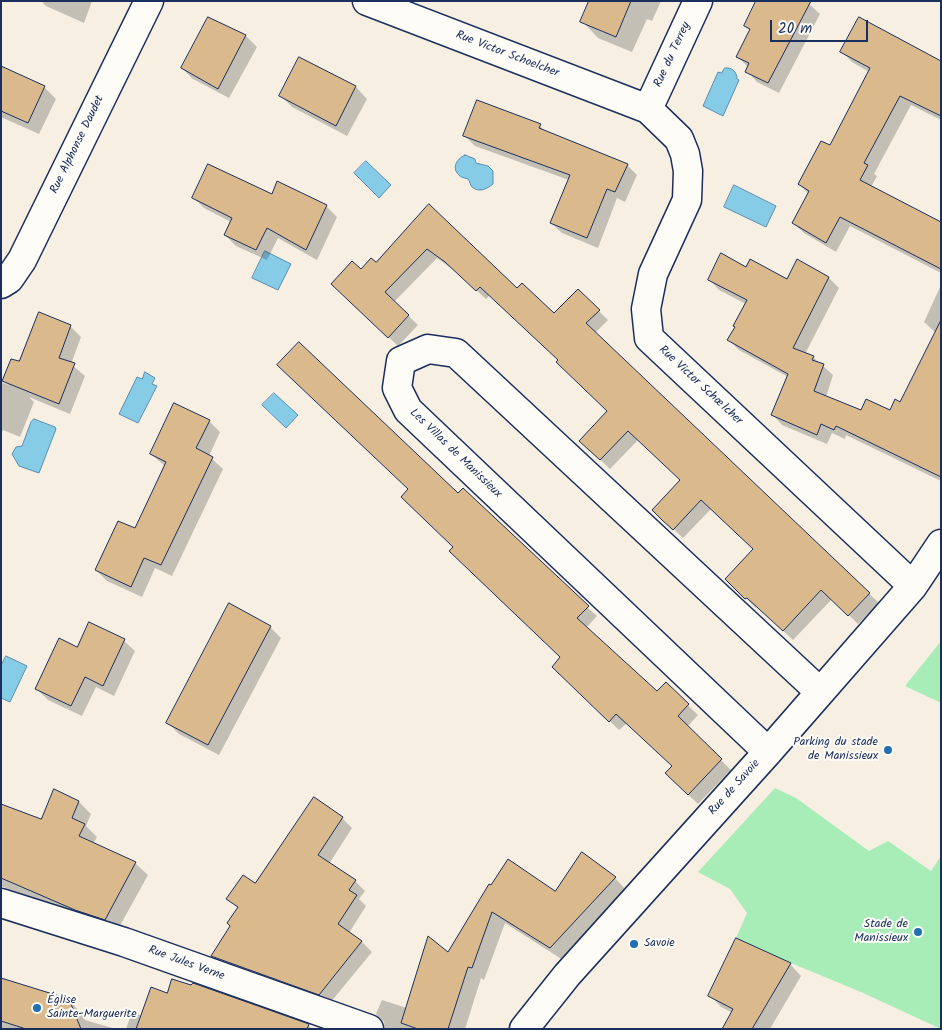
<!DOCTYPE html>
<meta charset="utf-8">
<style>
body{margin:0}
#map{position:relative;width:942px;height:1030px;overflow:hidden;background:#f6efe2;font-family:Kalam,sans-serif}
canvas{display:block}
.frame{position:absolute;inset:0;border:2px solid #1b2f5e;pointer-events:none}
.scale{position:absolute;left:770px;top:20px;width:98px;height:22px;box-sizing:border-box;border:2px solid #1b2f5e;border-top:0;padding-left:6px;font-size:15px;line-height:18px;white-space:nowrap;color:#1b2f5e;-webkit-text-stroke:4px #fdfcf7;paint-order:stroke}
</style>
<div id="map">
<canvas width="942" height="1030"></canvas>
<div class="frame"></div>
<div class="scale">20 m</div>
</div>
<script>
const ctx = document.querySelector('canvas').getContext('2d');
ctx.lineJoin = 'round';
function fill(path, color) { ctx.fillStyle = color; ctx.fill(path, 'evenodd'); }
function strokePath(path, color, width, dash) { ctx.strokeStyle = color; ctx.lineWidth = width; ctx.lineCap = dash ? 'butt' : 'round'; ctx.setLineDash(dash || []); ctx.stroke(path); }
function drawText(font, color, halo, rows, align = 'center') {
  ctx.font = font + ' Kalam,sans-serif'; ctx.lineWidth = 4; ctx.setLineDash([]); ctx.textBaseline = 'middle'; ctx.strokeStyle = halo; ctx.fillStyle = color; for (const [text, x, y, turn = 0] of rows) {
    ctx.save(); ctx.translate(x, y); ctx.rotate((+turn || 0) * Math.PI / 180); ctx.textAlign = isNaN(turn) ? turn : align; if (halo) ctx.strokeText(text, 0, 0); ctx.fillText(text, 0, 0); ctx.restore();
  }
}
const green = new Path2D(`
 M941,641v62l-36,-17z
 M775,788l21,10 73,53 19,-10 43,30 10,-15v173l-80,-37 -70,-29 -55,-25 11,-25 -17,-24 -32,-17z`);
const water = new Path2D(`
 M725,68c7,-1 12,4 12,11l2,1 -16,36 -20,-10 15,-34 3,1z
 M465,155l10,4 1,4 12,3 5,5v13c-6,5 -14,9 -21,3 -2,-2 -2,-6 -4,-8 -2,-1 -6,-1 -8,-3 -9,-7 -4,-17 5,-21z
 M366,161l25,24 -12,13 -25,-25z
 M734,185l42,21 -10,21 -42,-20z
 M265,251l26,13 -13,26 -26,-12z
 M145,372l10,6 -3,6 5,2 -19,37 -19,-9 18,-37 5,2z
 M274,393l24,22 -12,13 -24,-23z
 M34,419l21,8 1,2 -17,44 -20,-7 -7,-12 4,-7 6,-1 9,-24z
 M6,656l21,10 -17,36 -9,-4v-32z`);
const shadow = new Path2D(`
 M41,1h51l-8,22 -38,-17z
 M591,1h70l-9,20 -5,-2 -15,33 -34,-14 -16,-17z
 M809,4l11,10 -41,79 -22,-11 -10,-11 1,-4 -10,-10 13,-26 -6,-5z
 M209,18l37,18 11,11 -28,51 -36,-19 -11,-11z
 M842,52l99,11v57l-30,-15 -37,69 3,2 -6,11 70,36v50l-91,-47 -14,26 -32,-19 -11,-10 16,-29 -10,-10 32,-37 38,-75 -17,-10z
 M299,59l57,28 11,12 -20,37 -55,-29 -12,-12z
 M1,66l43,21 12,12 -17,35 -38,-17z
 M540,126l7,7 80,32 10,10 -12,27 -8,-4 -19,50 -36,-15 -11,-10 18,-43 -94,-34 -10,-10z
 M278,183l48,23 11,11 -20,43 -39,-22 -11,22 -31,-14 -11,-11 6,-13 -27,-14 -10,-10 78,-3z
 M429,206l88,83 37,26 24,-24 30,29 -13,13 284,270 -21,21 -26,-25 -39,41 -36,-34 -1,2 -29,-29 27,-29 -43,-41 -28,29 -20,-19 19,-39 -44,-40 -28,29 -20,-19 19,-38 -50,-52 -69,-65 -4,4 -30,-27 -19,-14 -43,44 24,23 -20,21 -56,-53 19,-22 15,-8z
 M797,261l32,17 10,10 -34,66 8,3 20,18 -7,22 36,14 29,1 10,-8 35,-71 -12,-11 17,-37v196l-95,-46 -1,4 -13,-6 -5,11 -45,-19 -10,-11 16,-37 -49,-27 -10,-10 17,-36 -27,-14 -10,-11 37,-11 41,12z
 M70,326l11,11 -10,27 14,12 -15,38 -41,-17 5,5 -14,35 -17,-7 -2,4v-52l7,3 -5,-5 17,-17z
 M209,421l11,11 -11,24 14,13 -51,107 -17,-8 -13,29 -35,-16 -11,-11 40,-40 30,-63 -15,-13z
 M458,495l139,121 -11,12 71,65 9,-9 32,31 -11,12 44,43 -33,34 -22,-21 -3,-17 -46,-43 -8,7 -66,-63 9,-9 -108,-111z
 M270,627l11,11 -62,117 -40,-21 -11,-11z
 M124,641l11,10 -21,45 -18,-9 -14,29 -34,-16 -11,-11 41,-40z
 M79,802l12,12 -5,12 11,11 -4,7 42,19 13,12 -31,56 -28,-9 -88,-36v-80l41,14z
 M342,818l10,10 -23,36 26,17 10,10 -6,8 7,7 -17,27 13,9 10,10 -42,51 -108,-37 -10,-10 20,-30 7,-17 -12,-11 28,-13z
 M582,854l33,24 12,13 -64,69 -58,-37 -21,57 -3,-2 -16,51h-80l-1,-7 -8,-8 6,-14 25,8 41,-54 41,-68 66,7z
 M790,964l11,12 -31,53h-47l10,-16 -12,-6 -11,-12z
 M1,979l68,21 14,15 2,5 31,9h-115z
 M167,994l141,31 4,4h-186l6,-17 10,4z`);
const building = new Path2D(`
 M589,1h42l-15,36 -36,-15z
 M756,1h55l-43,82 -23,-11 4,-9 -13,-6 14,-28 -6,-3z
 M208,17l38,18 -28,54 -37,-21z
 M859,17l82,44v55l-41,-20 -36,67 4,2 -8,15 81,42v47l-101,-52 -14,26 -34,-20 17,-32 -11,-7 23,-43 9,4 40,-77 -30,-16z
 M299,57l57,29 -20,40 -57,-30z
 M1,66l44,20 -17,37 -27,-12z
 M477,100l64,24 -2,4 89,36 -13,28 -8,-3 -20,49 -37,-15 20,-48 -107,-39z
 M208,164l64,30 5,-13 50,24 -21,45 -39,-22 -11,22 -32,-15 8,-17 -40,-20z
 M429,204l88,84 5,-5 32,30 24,-24 22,21 -14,13 284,270 -22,23 -27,-26 -38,41 -36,-33 -2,1 -20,-20 28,-30 -52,-49 -28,30 -11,-10 -10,-10 28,-30 -52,-49 -28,29 -21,-19 28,-30 -51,-49 2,-2 -78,-73 -4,4 -31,-29 -18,-13 -42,43 24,23 -21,23 -57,-54 21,-23 9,8 10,-11 5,4z
 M721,253l25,14 4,-8 37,20 10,-20 32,18 -36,71 21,8 -2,4 12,4 -10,27 47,19 5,-11 24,11 5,-11 5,3 41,-82v157l-105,-51 -2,4 -13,-6 -4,11 -46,-20 17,-41 -61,-34 8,-13 -2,-1 14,-26 -39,-20z
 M39,312l32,13 -12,33 16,5 -16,41 -57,-23 9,-22 8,2z
 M299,342l159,151 5,-5 126,118 -12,12 80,73 9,-9 23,22 -11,12 44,43 -34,36 -23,-22 7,-7 -56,-52 -7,8 -57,-55 8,-10 -111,-106 4,-4 -52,-50 7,-8 -131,-124z
 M174,403l36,17 -14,28 17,9 -52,108 -17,-7 -13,29 -36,-17 23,-49 17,7 17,-36 14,-30 -16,-8z
 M229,603l42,23 -63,119 -42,-22z
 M89,622l36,17 -22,47 -18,-9 -14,29 -36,-17 24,-51 18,9z
 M54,789l25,12 -7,17 13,6 -6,12 57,26 -31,58 -30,-10 -74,-32v-74l40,15z
 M314,797l29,20 -25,38 38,25 -7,10 8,5 -19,29 24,17 -43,54 -108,-39 19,-30 -3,-3 11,-16 -12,-8 17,-24 12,8z
 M582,852l34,25 -66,71 -58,-36 -20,56 -4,-1 -20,62h-30l-17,-6 27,-87 20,16 41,-68 2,1 17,-26 47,32z
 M736,938l55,25 -39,66h-30l11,-20 -25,-13z
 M1,978l68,21 12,30h-55l-25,-8z
 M172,979l19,6 2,-2 116,41 -2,5h-171l15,-42 16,6z`);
const minor = new Path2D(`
 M367,1l281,108 31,30 6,15 3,17 -1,29 -34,74 -7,35 3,29 264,248
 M648,109l50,-108
 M1,284l8,-5 13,-19 127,-259
 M768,752l-360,-342 -11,-22 4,-27 27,-12 28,4 364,339
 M1,903l123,39 245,87
 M524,1029l43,-54 201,-223 145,-166 28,-42`);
const markers = [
 [888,750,5,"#1f6fb2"],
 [918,932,5,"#1f6fb2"],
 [634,944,5,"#1f6fb2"],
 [37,1008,5,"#1f6fb2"]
];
const streetNames = [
 ["Rue Victor Schoelcher",507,55,21],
 ["Rue du Terrey",673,55,-65],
 ["Rue Alphonse Daudet",78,145,-64],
 ["Rue Victor Schœlcher",700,386,43],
 ["Les Villas de Manissieux",455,454,44],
 ["Rue de Savoie",735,788,-48],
 ["Rue Jules Verne",186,964,20]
];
const poiNames = [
 ["Parking du stade",878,743],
 ["de Manissieux",878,757],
 ["Stade de",908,925],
 ["Manissieux",908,939],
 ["Savoie",644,944,"left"],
 ["Église",47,1001,"left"],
 ["Sainte-Marguerite",47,1015,"left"]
];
fill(green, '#a8edb8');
fill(water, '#86cce7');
strokePath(water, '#5b8db0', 1);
fill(shadow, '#0003');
fill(building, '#daba8d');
strokePath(building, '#1b2f5e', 1);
strokePath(minor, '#1b2f5e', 31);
strokePath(minor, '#fdfcf7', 28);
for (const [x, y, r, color] of markers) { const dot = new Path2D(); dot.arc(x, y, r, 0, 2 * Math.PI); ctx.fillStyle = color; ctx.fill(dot); strokePath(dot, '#fdfcf7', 2); }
drawText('12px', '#1b2f5e', '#fdfcf7', streetNames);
drawText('12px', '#1b2f5e', '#fdfcf7', poiNames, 'right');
</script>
